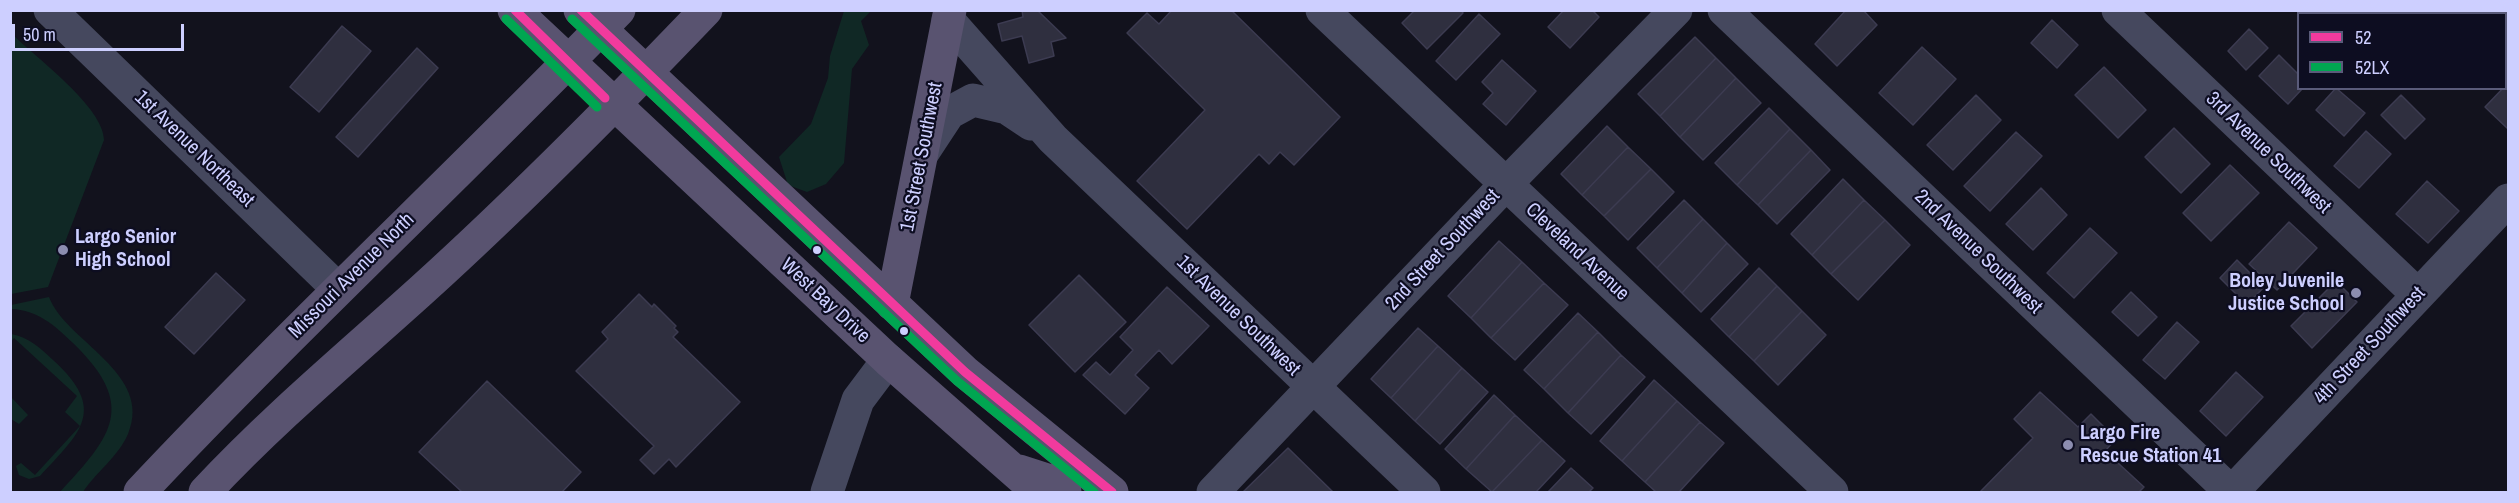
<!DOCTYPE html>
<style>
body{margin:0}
#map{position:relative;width:2519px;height:503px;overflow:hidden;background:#12121d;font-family:"Archivo Narrow",sans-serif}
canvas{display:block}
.frame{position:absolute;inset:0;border:12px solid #cdcfff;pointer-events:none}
.legend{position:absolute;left:2297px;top:12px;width:210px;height:78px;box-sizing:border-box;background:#0d0d21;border:2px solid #5a5b7a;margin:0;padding:8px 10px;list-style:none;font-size:18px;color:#cdcfff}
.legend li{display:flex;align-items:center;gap:12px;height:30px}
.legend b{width:30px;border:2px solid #5a5b7a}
.scale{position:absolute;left:12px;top:24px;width:172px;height:27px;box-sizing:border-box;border:3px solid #cdcfff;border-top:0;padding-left:8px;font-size:18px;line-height:21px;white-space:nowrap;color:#cdcfff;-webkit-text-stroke:4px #0d0d21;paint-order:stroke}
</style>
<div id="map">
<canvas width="2519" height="503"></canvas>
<div class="frame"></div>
<ul class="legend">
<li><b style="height:8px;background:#f13a9d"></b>52</li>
<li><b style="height:8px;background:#00a651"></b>52LX</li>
</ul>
<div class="scale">50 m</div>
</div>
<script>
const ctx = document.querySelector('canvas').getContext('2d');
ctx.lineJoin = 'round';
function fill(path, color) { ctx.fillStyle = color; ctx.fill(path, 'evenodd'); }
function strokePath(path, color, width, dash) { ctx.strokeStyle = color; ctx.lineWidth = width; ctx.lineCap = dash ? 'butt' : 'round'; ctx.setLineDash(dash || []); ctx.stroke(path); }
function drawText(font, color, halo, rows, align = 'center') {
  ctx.font = font + ' "Archivo Narrow",sans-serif'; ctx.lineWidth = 4.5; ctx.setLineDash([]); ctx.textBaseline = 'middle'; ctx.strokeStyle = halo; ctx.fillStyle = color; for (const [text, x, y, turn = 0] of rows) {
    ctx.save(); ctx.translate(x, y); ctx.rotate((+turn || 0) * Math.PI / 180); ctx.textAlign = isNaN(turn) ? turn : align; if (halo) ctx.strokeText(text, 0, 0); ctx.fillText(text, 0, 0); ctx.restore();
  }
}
const green = new Path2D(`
 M844,11h27l-10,10 8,24 -17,24 -8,94 -18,21 -19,8 -19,-7 -9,-28 32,-33 17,-46 2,-22z
 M11,33c24,24 93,74 93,107l-56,147 -37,7z
 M49,297c16,44 105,76 79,137 -10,23 -32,38 -45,58h-23c52,-56 78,-86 13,-149 -19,-18 -35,-33 -62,-34v-4z
 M11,334c18,3 29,14 42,26 55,50 28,72 -13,116l-11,3 -10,-4 -3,-9 5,-3 14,12 45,-49 -15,-14 12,-16 -63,-58 -3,4z
 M11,397l17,18 -9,9 -8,-5z`);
const building = new Path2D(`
 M1022,10h15l29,28 -15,4 3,14 -25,7 -7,-27 -20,5 -4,-17 25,-7z
 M1172,10h59l109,107 -46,48 -14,-13 -11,12 -10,-10 -72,75 -50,-48 68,-71 -78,-77 20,-20 12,11z
 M1415,10h46l2,3 -36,36 -25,-26z
 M1564,10h28l7,7 -29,31 -22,-21z
 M1846,10h17l14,15 -40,41 -22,-22z
 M2358,10h58l1,1 -3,3h-59z
 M2432,10h36l-3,4h-30z
 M2497,10h11v38l-2,-2v-32h-12z
 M1479,14l21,20 -44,46 -20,-19z
 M2052,20l26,25 -21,23 -26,-25z
 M342,26l29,25 -52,61 -29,-25z
 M2249,29l19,19 -22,22 -18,-19z
 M1695,37l21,21 -56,58 -22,-22z
 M1922,47l34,32 -43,46 -34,-32z
 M417,48l21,20 -80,89 -22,-20z
 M2279,55l19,19v14h5l-15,16 -29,-28z
 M1716,58l20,20 -56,59 -20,-21z
 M1502,60l34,31 -30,34 -23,-21 10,-11 -11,-11z
 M2104,67l42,43 -28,28 -43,-43z
 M1736,78l25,25 -58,57 -23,-23z
 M2508,83v46l-23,-22z
 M2336,88l29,25 -21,23 -28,-26z
 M1976,95l25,25 -48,50 -26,-25z
 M2401,95l24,24 -20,20 -24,-24z
 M1769,108l21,21 -53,56 -22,-22z
 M1607,126l21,21 -46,48 -21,-21z
 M2174,128l36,36 -29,29 -36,-36z
 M1790,129l21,21 -53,55 -21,-20z
 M2366,131l25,23 -32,34 -25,-22z
 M2016,132l26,24 -52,55 -26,-25z
 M1628,147l23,22 -47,47 -22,-21z
 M1811,150l19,20 -53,54 -19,-19z
 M2230,165l29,28 -48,48 -28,-28z
 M1651,169l23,23 -46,48 -24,-24z
 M1843,179l21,21 -52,55 -21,-21z
 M2427,181l32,30 -31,32 -32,-29z
 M2041,188l26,27 -34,35 -27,-26z
 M1684,200l19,19 -46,49 -20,-20z
 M1864,200l21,20 -54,54 -19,-19z
 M1703,219l24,24 -45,50 -25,-25z
 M1885,220l25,25 -52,55 -27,-26z
 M2289,222l28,26 -40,42 -28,-26z
 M2090,228l27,25 -43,45 -27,-25z
 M1499,241l23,21 -51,56 -23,-22z
 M1727,243l21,21 -47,48 -19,-19z
 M2237,260l27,27 -17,18 -27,-27z
 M1522,262l22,21 -53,55 -20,-20z
 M1759,268l18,18 -48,51 -18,-18z
 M216,273l29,27 -51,54 -29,-27z
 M1079,275l47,47 -51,50 -46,-47z
 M2336,281l21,21 -45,46 -21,-22z
 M1544,283l24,22 -53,55 -24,-22z
 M1777,286l25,25 -48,50 -25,-24z
 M1167,287l42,39 -37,38 -13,-14 -24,25 14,13 -24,26 -42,-39 13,-13 14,13 23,-25 -13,-13z
 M2131,292l26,25 -19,19 -26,-24z
 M639,294l13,13 2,-3 22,22 -2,2 4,4 -5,5 67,65 -64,65 -7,-8 -15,15 -14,-14 14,-14 -78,-75 32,-32 -6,-7z
 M1802,311l24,24 -48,50 -24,-24z
 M1578,313l20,19 -54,57 -20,-19z
 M2177,322l22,20 -34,37 -22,-19z
 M1418,328l20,18 -47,52 -20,-19z
 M1598,332l23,23 -53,58 -24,-24z
 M1438,346l24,22 -47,53 -24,-23z
 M1621,355l24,22 -54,57 -23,-21z
 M1462,368l26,24 -48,52 -25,-23z
 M2236,372l27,25 -37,39 -26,-25z
 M1654,380l23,21 -55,60 -22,-20z
 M487,381l94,91 -19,20h-100l-43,-40z
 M2040,392l38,35 13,-13 25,25 -11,12 39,36 -5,5h-159l53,-54 -19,-19z
 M1494,395l21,20 -49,54 -21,-20z
 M1677,401l23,21 -55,60 -23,-21z
 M1515,415l27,25 -50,52 -26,-23z
 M1700,422l24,21 -45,49h-23l-11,-10z
 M1542,440l23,21 -29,31h-44z
 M1288,448l45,44h-90z
 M1571,468l22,20 -4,4h-41z`);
const minor = new Path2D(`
 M50,10l287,278
 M1322,10l510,482
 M1724,10l507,482
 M2118,10l300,285
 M948,20l105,119 371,353
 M922,154l27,-41 24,-13 34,8 24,16
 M827,492l31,-92 30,-40
 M1213,492l292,-307 171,-175
 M2232,492l276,-292`);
const major = new Path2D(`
 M514,10l374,350 150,132
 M580,10l385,362 147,120
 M892,304l58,-294
 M1019,471l31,10 15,11
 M140,492c155,-165 321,-319 479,-482
 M205,492c68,-73 145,-137 219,-204 98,-89 191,-183 282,-278`);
const bus1 = new Path2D(`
 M515,10l90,88
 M581,10l384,362 147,120`);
const bus2 = new Path2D(`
 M506,19l91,88
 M572,19l385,362 137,111`);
const markers = [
 [63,250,6,"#8c8db0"],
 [817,250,5,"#cdcfff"],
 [2356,293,6,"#8c8db0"],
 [904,331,5,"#cdcfff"],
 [2068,445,6,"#8c8db0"]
];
const streetNames = [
 ["1st Avenue Northeast",194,149,44],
 ["3rd Avenue Southwest",2268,153,44],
 ["1st Street Southwest",922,157,-79],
 ["2nd Street Southwest",1443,250,-47],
 ["Cleveland Avenue",1577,252,43],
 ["2nd Avenue Southwest",1978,252,44],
 ["Missouri Avenue North",352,276,-45],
 ["West Bay Drive",825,301,43],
 ["1st Avenue Southwest",1238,316,44],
 ["4th Street Southwest",2370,346,-47]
];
const poiNames = [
 ["Largo Senior",75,238],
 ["High School",75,261],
 ["Boley Juvenile",2344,282,"right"],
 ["Justice School",2344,305,"right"],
 ["Largo Fire",2080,434],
 ["Rescue Station 41",2080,457]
];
fill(green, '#102825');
fill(building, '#2f2f3f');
strokePath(building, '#3c3b51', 1.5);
strokePath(minor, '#45485e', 33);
strokePath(major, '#595370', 33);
strokePath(bus1, '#f13a9d', 9);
strokePath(bus2, '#00a651', 9);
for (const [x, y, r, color] of markers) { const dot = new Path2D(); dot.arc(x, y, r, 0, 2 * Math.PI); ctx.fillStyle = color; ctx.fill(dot); strokePath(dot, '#0d0d21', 2); }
drawText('20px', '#cdcfff', '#0d0d21', streetNames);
drawText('bold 20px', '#cdcfff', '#0d0d21', poiNames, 'left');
</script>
